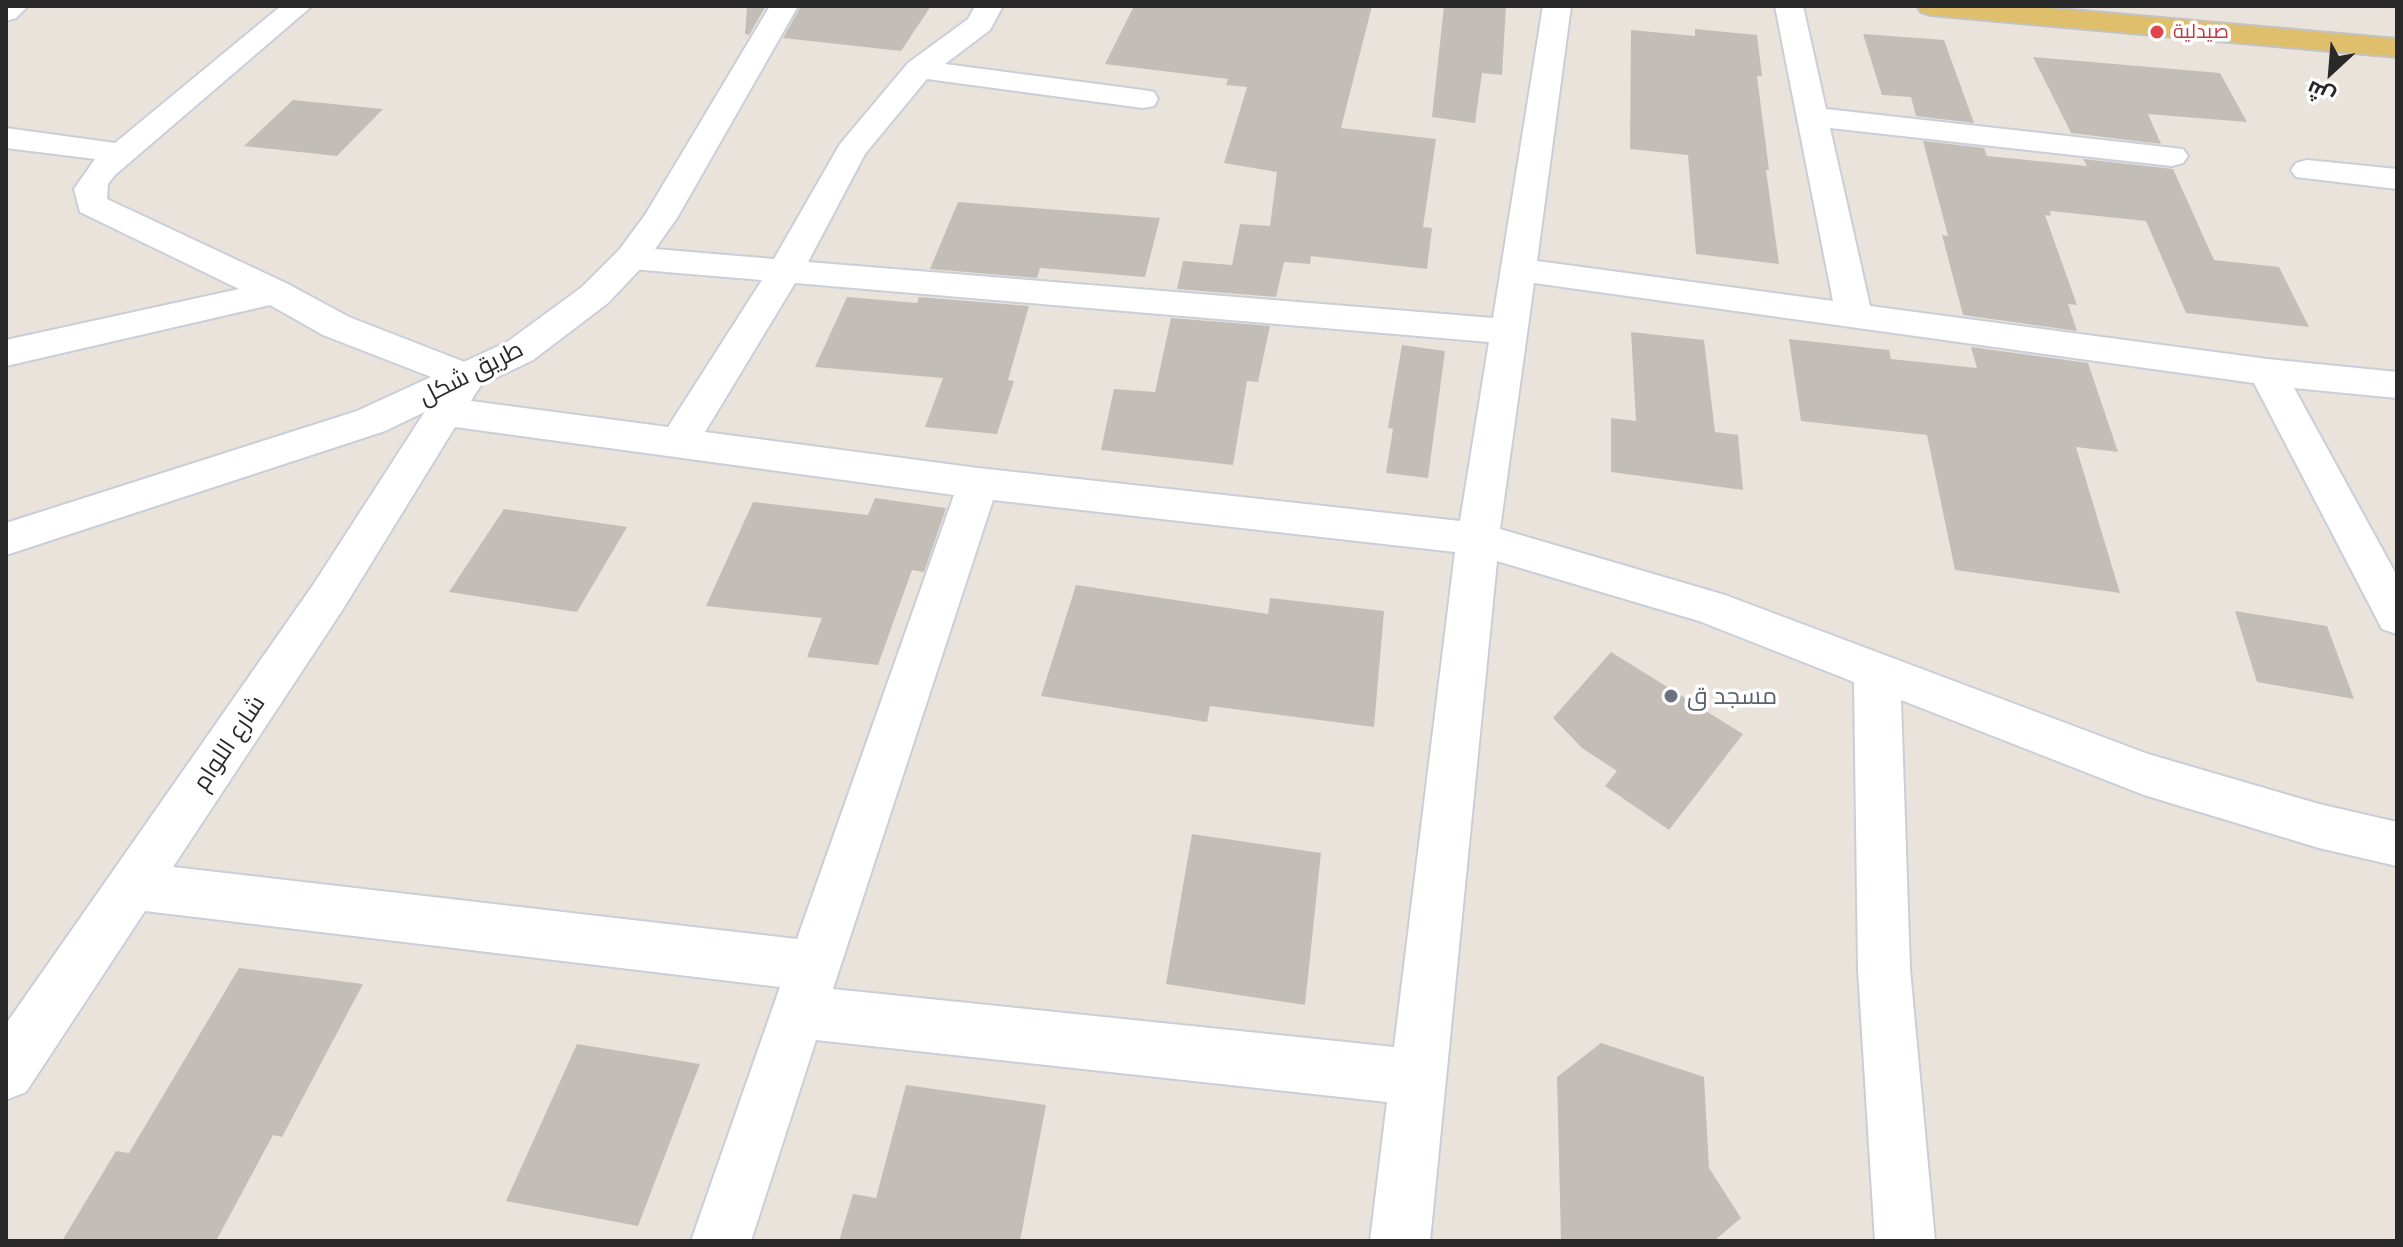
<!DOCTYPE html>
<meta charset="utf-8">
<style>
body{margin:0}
#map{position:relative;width:2403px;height:1247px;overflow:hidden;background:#e9e3dc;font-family:"Golos Text",Cairo,sans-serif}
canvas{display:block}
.frame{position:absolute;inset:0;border:8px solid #292929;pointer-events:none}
.north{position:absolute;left:2291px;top:32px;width:80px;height:80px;-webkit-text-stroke:6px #fff;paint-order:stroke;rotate:206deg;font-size:22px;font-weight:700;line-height:32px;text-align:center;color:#292929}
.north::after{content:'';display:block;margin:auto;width:28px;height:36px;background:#292929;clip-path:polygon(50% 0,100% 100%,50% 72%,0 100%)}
</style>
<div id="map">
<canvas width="2403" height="1247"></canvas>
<div class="frame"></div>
<div class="north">ش</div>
</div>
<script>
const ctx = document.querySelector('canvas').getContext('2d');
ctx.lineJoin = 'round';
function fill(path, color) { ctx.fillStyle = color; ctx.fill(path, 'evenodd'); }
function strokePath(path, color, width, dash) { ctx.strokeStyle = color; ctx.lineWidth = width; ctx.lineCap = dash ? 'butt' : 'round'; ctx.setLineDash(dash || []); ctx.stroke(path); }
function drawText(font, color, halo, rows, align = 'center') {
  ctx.font = font + ' "Golos Text",Cairo,sans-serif'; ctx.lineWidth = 7; ctx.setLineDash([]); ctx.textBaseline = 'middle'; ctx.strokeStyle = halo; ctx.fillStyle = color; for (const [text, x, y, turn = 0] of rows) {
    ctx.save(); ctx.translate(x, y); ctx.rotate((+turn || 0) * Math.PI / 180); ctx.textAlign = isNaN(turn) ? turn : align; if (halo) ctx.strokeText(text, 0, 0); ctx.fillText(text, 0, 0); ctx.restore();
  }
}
const building = new Path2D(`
 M747,6h19l-17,29 -4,-1z
 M801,6h130l-30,45 -118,-13z
 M1134,6h238l-31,122 95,11 -13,88 9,1 -5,41 -116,-13 -1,8 -26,-2 -8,35 -99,-8 6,-28 49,4 8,-41 30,2 7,-54 -53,-9 23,-76 -21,-2 2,-6 -123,-15z
 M1444,6h62l-4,69 -20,-2 -7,50 -43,-6z
 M1695,29l62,6 5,41h-5l12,94h-3l13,94 -83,-10 -8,-99 -58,-6 1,-119 64,6z
 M1863,34l81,6 30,83 -58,-7 -5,-19 -29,-2z
 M2033,57l187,16 27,49 -99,-8 13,30 -90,-11z
 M293,100l90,9 -46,47 -93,-10z
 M1923,141l61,7 3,8 100,10 -4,-7 90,10 41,91 65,7 30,60 -123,-14 -40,-92 -96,-10 1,5 -6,-1 32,90 -9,-1 9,27 -114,-16 -21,-80 6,1z
 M958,202l202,16 -15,59 -105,-9 -3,10 -107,-9z
 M847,297l70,6 2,-6 110,9 -21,74 6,1 -17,53 -72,-7 18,-49 -128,-11z
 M1171,318l99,8 -12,56 -11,-1 -14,84 -132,-15 13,-61 41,3z
 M1631,332l73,8 11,92 23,3 5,55 -132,-18v-54l25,3z
 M1789,339l100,11 2,9 86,9 -6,-21 117,16 30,89 -42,-5 44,146 -165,-23 -28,-135 -126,-14z
 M1402,345l43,6 -17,127 -42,-5 7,-44 -5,-1z
 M875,498l71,10 -22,64 -12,-2 -34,95 -71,-8 15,-39 -116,-12 47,-104 115,13z
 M504,509l123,18 -50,85 -128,-20z
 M1076,585l192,29 2,-16 114,13 -10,116 -164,-21 -3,16 -166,-26z
 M2235,611l92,15 27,73 -97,-17z
 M1611,652l132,82 -74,96 -64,-44 12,-15 -35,-23 -29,-30z
 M1192,834l129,19 -16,152 -139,-21z
 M239,968l124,16 -81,153 -9,-2 -57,106h-154l54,-90 13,2z
 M1601,1043l103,34 5,91 32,50 -27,23h-153l-4,-164z
 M577,1044l123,20 -62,162 -132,-25z
 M906,1085l140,20 -26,136h-181l14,-47 23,4z`);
const street = new Path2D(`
 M6,6h22l-12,12 -10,3z
 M281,6h31l-197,169 -7,9 -1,15 181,85 61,33 131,51 6,9 -15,24 197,26 94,-147 -131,-11 -12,-3 -5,-8 5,-8 12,-3 143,12 66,-115 68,-81 60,-44 7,-13h28l-13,24 -45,34 198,26 11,2 4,7 -4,7 -11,2 -216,-29 -62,75 -57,108 685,56 50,-312h28l-34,255 296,40 -58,-295h28l23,103 357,40 5,7 -5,7 -11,3 -342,-38 40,178 397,53 130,13v26l-103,-10 103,188v58l-15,-5 -128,-246 -720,-100 -34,246 225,66 423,159 171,50 78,18v44l-78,-18 -175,-53 -243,-95 9,269 25,272h-60l-17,-272 -4,-287 -155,-61 -202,-60 -67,680h-60l17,-139 -571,-62 -65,201h-60l89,-254 -635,-76 -119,181 -20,8v-76l307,-439 131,-203 -121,-47 -53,-30 -264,61v-26l233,-51 -159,-77 -6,-23 21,-30 -89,-11v-20l109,15zM795,283l694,59 -29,179 -482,-53 -273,-36zM455,427l499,68 -157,444 -624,-72 170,-258zM993,500l462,52 -61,495 -561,-58z
 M2307,160l90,9v20l-101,-12 -5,-7 5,-7z`);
const secondary = new Path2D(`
 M770,6h28l-121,212 -34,48 -35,37 -75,57 -148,71 -379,124v-32l351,-112 150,-69 75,-55 37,-37 26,-35z`);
const primary = new Path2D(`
 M1917,6h109l371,33v18l-466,-42 -10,-3z`);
const markers = [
 [2157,32,8,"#e0444e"],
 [1671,696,8,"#6b7280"]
];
const farHealthnames = [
 ["صيدلية",2173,32]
];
const streetNames = [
 ["طريق شكل",471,373,-27],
 ["شارع اللوام",229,743,-56]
];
const worshipNames = [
 ["مسجد ق",1687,696]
];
fill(building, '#c2beb7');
strokePath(street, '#caced9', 4);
strokePath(secondary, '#caced9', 4);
strokePath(primary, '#c3c3c3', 4);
fill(street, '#fff');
fill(secondary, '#fff');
fill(primary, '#dfbf6b');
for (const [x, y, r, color] of markers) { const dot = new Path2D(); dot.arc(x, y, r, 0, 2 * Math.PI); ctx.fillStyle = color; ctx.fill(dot); strokePath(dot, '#fff', 3); }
drawText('20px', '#be3a42', '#fff', farHealthnames, 'left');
drawText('24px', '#292929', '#fff', streetNames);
drawText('24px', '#5b616d', '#fff', worshipNames, 'left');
</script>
